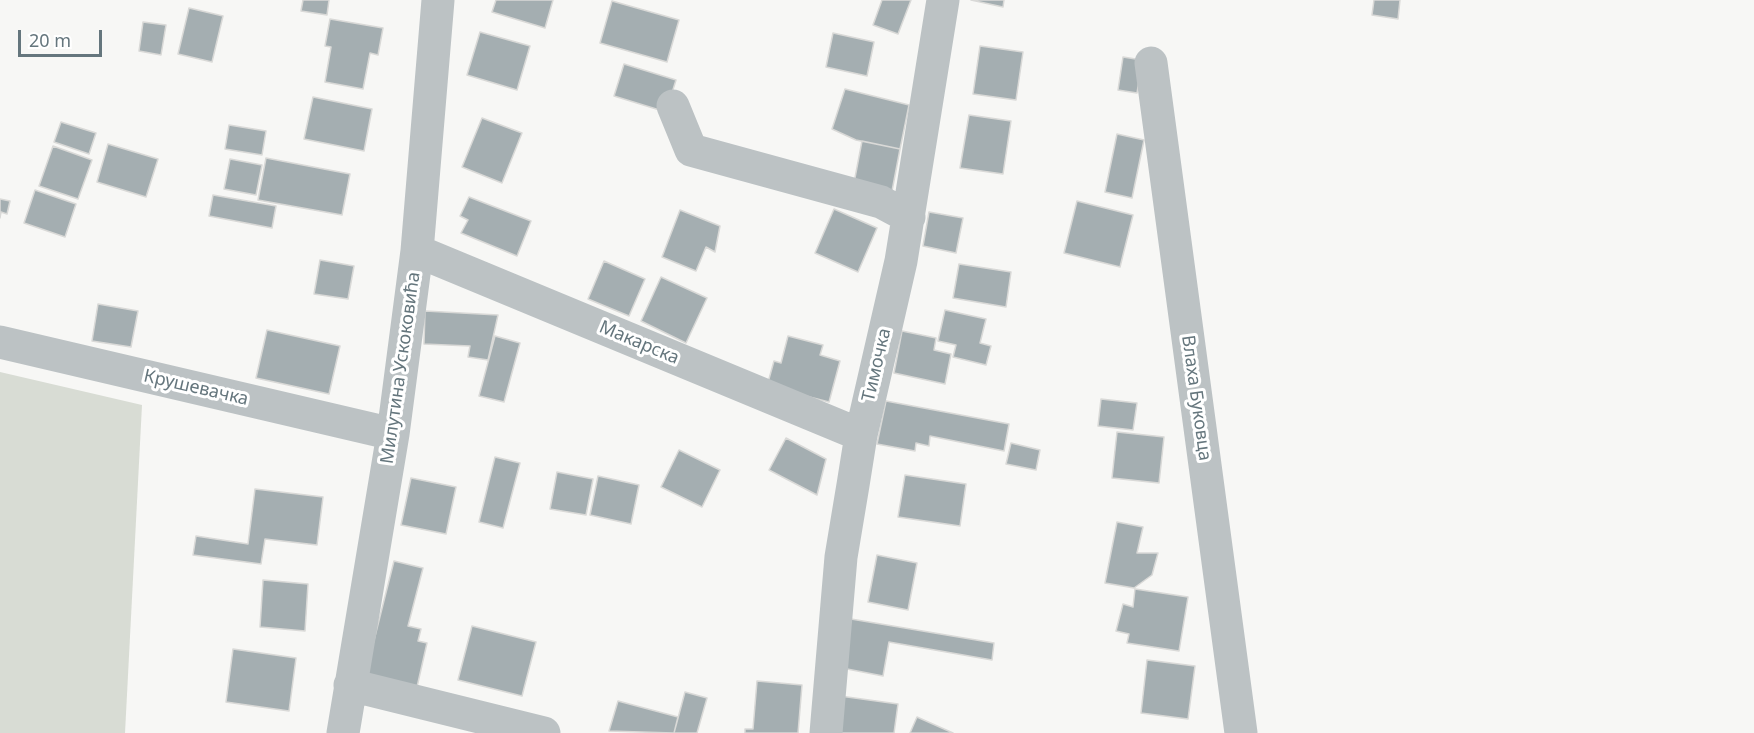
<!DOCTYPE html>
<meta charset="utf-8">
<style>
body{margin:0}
#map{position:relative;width:1754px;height:733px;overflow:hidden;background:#f7f7f5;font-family:"Noto Sans",sans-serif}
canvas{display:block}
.scale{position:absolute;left:18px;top:30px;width:84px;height:27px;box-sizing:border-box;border:3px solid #65767d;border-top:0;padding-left:8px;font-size:18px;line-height:21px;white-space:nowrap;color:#65767d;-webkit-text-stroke:4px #fff;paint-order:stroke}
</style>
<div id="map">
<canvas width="1754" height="733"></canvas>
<div class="scale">20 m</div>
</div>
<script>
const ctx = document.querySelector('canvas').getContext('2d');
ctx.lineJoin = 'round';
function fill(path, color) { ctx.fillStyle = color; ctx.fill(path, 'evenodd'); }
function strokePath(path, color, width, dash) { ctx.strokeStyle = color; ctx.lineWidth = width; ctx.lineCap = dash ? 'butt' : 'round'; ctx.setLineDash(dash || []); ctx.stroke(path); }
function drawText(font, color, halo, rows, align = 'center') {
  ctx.font = font + ' "Noto Sans",sans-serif'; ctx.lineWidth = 6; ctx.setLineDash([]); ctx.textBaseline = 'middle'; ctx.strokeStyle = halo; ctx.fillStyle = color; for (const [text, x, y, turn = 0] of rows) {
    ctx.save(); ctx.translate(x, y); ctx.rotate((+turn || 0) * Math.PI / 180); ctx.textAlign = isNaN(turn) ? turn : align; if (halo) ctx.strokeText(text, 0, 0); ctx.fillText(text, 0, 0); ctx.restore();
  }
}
const green = new Path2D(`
 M0,372l142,33 -17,328h-125z`);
const building = new Path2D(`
 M303,0h26l-2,15 -26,-4z
 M496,0h57l-8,28 -53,-16z
 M882,0h29l-13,34 -25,-9z
 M971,0h33l-1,7z
 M1374,0h26l-2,19 -26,-4z
 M612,1l67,19 -12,42 -67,-19z
 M189,8l34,8 -11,46 -34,-8z
 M330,19l53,9 -5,27 -8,-2 -7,36 -38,-7 6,-35 -6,-1z
 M143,22l23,3 -5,30 -22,-4z
 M480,32l50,14 -13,44 -50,-15z
 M833,33l41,9 -7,34 -41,-9z
 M980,46l43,6 -7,48 -43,-6z
 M1123,57l19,3 -5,33 -19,-3z
 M624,64l52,16 -10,32 -52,-16z
 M845,89l64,16 -9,44 -44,-9 -24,-11z
 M313,97l59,12 -8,42 -60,-12z
 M969,115l42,6 -8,53 -43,-6z
 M482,118l40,15 -20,50 -40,-16z
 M61,122l35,11 -7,21 -35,-12z
 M229,125l37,6 -4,24 -37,-6z
 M1117,134l27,6 -12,58 -27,-6z
 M862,141l38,8 -8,42 -38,-8z
 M108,144l50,15 -12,38 -49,-15z
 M53,146l39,14 -14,39 -39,-13z
 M266,158l84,16 -8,41 -84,-15z
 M230,159l32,6 -6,30 -32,-6z
 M35,190l41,14 -11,33 -41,-14z
 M213,195l63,11 -4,22 -63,-12z
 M469,197l62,24 -14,35 -56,-23 7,-13 -8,-4z
 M0,199l10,2 -3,13 -6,-2 -1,6z
 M1077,201l56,14 -13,52 -56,-14z
 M834,209l43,19 -19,44 -43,-19z
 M680,210l40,16 -5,26 -9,-5 -10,24 -34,-14z
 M929,212l34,6 -7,35 -33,-7z
 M320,260l34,6 -6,33 -34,-5z
 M604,261l41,18 -16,37 -41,-17z
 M959,264l52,8 -5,35 -53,-9z
 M661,277l46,21 -21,45 -45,-22z
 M98,304l40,7 -7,36 -39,-6z
 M945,310l41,9 -6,24 11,3 -5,19 -33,-8 3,-12 -18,-4z
 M425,311l73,4 -10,45 -20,-3 2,-11 -46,-2z
 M267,330l73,16 -11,48 -73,-16z
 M902,331l34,7 -2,12 17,4 -6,30 -51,-11z
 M495,336l25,7 -16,59 -25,-6z
 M788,336l35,9 -3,10 20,6 -11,41 -62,-16 7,-25 7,2z
 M1101,399l36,4 -4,27 -35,-4z
 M886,401l123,23 -5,27 -74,-15 -1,10 -13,-3 -1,8 -38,-7z
 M1117,432l47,5 -5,46 -47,-5z
 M786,438l40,21 -9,36 -48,-25z
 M1011,443l29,7 -4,20 -30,-6z
 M679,450l41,20 -18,37 -41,-20z
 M495,457l25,6 -17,65 -24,-6z
 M557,472l36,7 -7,36 -36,-6z
 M905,475l61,9 -6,42 -62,-9z
 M598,476l41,9 -8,39 -41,-9z
 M411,478l45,9 -10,47 -45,-9z
 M255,489l68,8 -6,48 -52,-6 -4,25 -68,-9 3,-19 52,8z
 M1117,522l26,5 -6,26h21l-6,22 -18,13 -29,-5z
 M877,555l40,8 -9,47 -40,-8z
 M394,561l29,7 -15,58 13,3 -3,12 9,2 -10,44 -52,-11z
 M263,580l45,4 -3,47 -45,-4z
 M1135,589l53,8 -9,54 -52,-8 2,-9 -13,-3 7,-27 10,3z
 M851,619l143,24 -2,17 -103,-18 -6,34 -41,-8z
 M472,626l64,16 -14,54 -64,-16z
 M233,649l63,9 -7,53 -63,-9z
 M1147,660l48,6 -7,53 -47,-6z
 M757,681l45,4 -4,48h-53v-4h8z
 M685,692l22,6 -10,35h-23z
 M840,696l58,8 -4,29h-59z
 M618,701l60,16 -4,16 -65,-2z
 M917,717l36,16h-43z`);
const minor = new Path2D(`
 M1151,63l90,670
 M673,106l18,44 190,52 28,15
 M417,251l444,184
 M0,342l393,92
 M350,685l194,48
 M343,733l50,-299 24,-183 21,-251
 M826,733l15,-176 12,-72 8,-50 40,-174 42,-261`);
const streetNames = [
 ["Макарска",639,343,23],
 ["Тимочка",877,365,-77],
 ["Милутина Ускоковића",401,368,-82],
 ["Крушевачка",196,388,13],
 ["Влаха Буковца",1196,398,82]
];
fill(green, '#d8dcd4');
fill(building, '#a4aeb1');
strokePath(building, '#d9d9d7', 1.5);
strokePath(minor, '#bcc2c4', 33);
drawText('18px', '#65767d', '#fff', streetNames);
</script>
